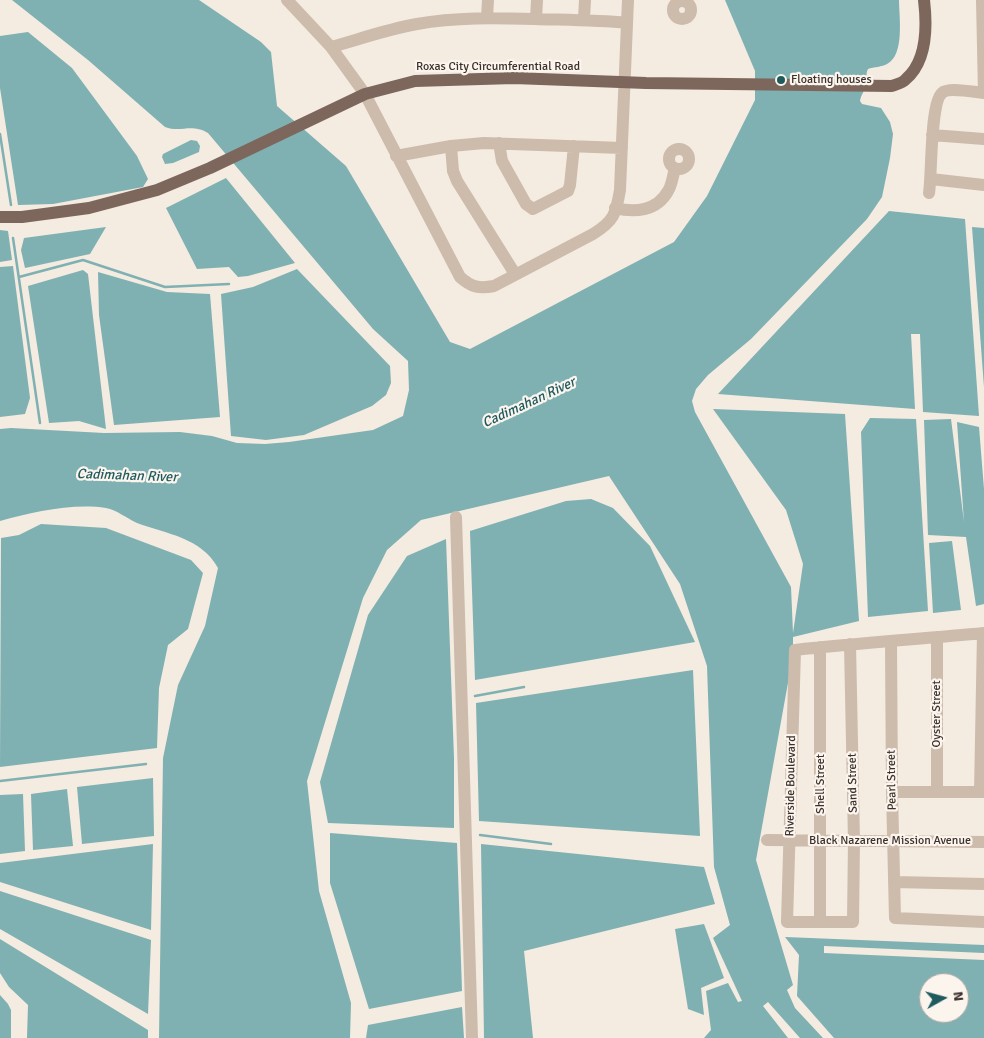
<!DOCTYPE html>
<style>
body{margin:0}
#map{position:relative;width:984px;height:1038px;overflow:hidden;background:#f4ebe1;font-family:Signika,sans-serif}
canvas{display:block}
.north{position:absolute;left:919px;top:973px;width:50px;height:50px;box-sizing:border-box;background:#fbf5ee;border:1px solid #aea6a0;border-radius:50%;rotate:83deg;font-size:14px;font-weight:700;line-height:20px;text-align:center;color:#3b302b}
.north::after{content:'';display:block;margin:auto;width:18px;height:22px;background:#1f5a5e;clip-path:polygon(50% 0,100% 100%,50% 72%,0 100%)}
</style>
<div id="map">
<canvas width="984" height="1038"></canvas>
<div class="north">N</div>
</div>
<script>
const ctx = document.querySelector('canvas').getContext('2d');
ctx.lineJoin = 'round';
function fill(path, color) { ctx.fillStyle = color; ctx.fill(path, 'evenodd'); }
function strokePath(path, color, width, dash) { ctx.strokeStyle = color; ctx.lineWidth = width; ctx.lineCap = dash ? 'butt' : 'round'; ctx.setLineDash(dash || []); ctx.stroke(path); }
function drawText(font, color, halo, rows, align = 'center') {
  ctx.font = font + ' Signika,sans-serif'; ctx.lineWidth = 4.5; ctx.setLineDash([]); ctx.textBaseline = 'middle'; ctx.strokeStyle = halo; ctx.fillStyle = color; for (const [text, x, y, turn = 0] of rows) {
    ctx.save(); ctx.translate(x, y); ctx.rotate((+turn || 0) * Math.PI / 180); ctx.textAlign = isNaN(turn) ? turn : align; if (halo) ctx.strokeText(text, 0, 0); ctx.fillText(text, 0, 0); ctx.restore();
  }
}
const water = new Path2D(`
 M12,0h187l62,42 10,10 6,54 69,60 104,176 20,7 204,-107 33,-46 48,-96v-29l-30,-71h174c0,17 6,55 -12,64 -5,3 -13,3 -19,5 -3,5 0,10 -2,16 -1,6 -5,9 -6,16l2,3 19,4 9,14 3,12 -3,24 -8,39 -15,22 -116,120 -43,36 -12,14 -4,12 3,11 96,175 2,46 10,-69 -17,-54 -73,-101 132,5 14,207 -66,16v18l-37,205 37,125 -6,5 8,18 28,30h-23l-32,-36 -5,4 25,32h-84l7,-8 -5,-39 22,-8 10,19 4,-1 -29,-63 17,-13 -16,-58 -7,-201 -27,-82 -71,-108 -188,44 -34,30 -24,48 -56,183 12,110 32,112 -1,35h-191l4,-280 15,-73 27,-59 13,-58c-17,-31 -52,-34 -81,-45 -11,-5 -20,-13 -31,-15 -33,-5 -74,4 -106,13v-92l11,-1 93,5 76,-1 32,4 25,7 28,1 24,-2 84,-12 30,-14 6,-26 -1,-29 -35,-32 -165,-196c-17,-10 -27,0 -43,-6l-77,-67z
 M28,32l44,36 65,88 11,23 -5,8 -90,17 -35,1 -18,-117v-52z
 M191,140l6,1 3,5 -1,6 -26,11 -8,1 -3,-7 1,-3z
 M226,178l69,85 -47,13 -10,1 -9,-10 -32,2 -31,-61z
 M889,211l76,8 14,197 -56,-4 -3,-78h-9l4,75 -197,-15z
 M106,227l-16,27 -65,14 -4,-18 3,-12z
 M972,227l12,1v159z
 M0,230l8,1 4,29 -12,2z
 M13,266l17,132 -5,16 -25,3v-150z
 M297,269l93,97 1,17 -5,12 -14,11 -68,29 -38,5 -35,-4 -10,-142 32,-7z
 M83,270l5,4 18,155 -27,-8 -30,2 -21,-137z
 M98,272l69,20 43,2 10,123 -106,8 -15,-110z
 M870,418l46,1 12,192 -60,6 -7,-185z
 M951,419l13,103 -7,-100 22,5 5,62v115l-8,2 -10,-69 -38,-2 -4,-115z
 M591,499l22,9 37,38 45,96 -220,38 -5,-149 96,-30z
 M41,524l65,4 85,32 12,13 -15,56 -20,16 -9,43 -2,60 -157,19 1,-229 18,-3z
 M446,539l8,219v70l-126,-5 -8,-41 48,-167 39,-59z
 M952,541l9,69 -28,3 -4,-70z
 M693,670l7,166 -221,-15 -3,-118z
 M153,778l1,58 -72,8 -5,-57z
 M67,789l6,57 -40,4 -2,-56z
 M23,794l2,57 -25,3v-59z
 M330,833l127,10 5,148 -93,18 -39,-126z
 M153,844l-2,86 -151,-48v-19z
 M481,844l223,23 11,37 -191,47 9,87h-49z
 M0,891l151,49 -3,74 -148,-85z
 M704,924l20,54 -23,10 3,27 -16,-6 -13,-80z
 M785,937l199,8v8l-160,-7v7l160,7v78h-150l-37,-42 2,-41zM929,983h30v30h-30z
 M0,939l148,91v8h-121l1,-33 -19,-18 -9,-14z
 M0,995l8,9 3,6v28h-11z
 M462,1007l2,31h-98l2,-13z`);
const stream = new Path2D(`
 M0,134l11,71
 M13,238l27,185
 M19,277l64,-17 82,27 64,-3
 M475,696l49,-9
 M0,781l146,-17
 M480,835l71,9`);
const minor = new Path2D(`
 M287,0l44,47 34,47 95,183c11,10 19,12 34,9l99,-52c21,-13 23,-20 27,-44l8,-190
 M982,0l2,93
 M673 10a9 9 0 1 1 18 0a9 9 0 1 1-18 0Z
 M487,17l1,-17
 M536,19l1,-19
 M584,19l1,-19
 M331,47c29,-8 57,-18 86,-23 39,-7 78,-6 118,-5 31,1 61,1 92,4
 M932,135l52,4
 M499,143l3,18 24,43 7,5 35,-18 2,-6 4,-39
 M451,146l2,25 4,10 58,93
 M669 159a10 10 0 1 1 20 0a10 10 0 1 1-20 0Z
 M396,156l55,-10 33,-3 138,5
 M931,179l53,6
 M929,193c3,-18 1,-90 13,-100 6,-6 33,-1 42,0
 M615,208c20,5 42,3 53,-17 4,-6 5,-16 7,-23
 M456,517l16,521
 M937,637v155
 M891,642l1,150 3,126 89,4
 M850,644l4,197 -1,81h-66l8,-272c63,-7 126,-11 189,-17
 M820,647v274
 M892,792h92
 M980,792l3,-159
 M767,840l217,2
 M894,882l90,2`);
const major = new Path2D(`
 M0,217h22l67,-9 68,-18 53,-22 155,-74 50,-13 99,-3 132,5 246,3c5,-2 11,-3 14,-7 21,-18 21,-54 18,-79`);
const markers = [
 [781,80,5,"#1f5a5e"]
];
const streetNames = [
 ["Roxas City Circumferential Road",498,67],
 ["Oyster Street",937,714,-90],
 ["Pearl Street",892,780,-91],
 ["Sand Street",853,783,-91],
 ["Shell Street",821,784,-90],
 ["Riverside Boulevard",791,786,-89],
 ["Black Nazarene Mission Avenue",890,841]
];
const poiNames = [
 ["Floating houses",791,80]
];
const waterNames = [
 ["Cadimahan River",529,403,-25],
 ["Cadimahan River",127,476,2]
];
fill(water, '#7fb0b2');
strokePath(stream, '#7fb0b2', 2.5);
strokePath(minor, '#cdbbac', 12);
strokePath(major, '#7d675c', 12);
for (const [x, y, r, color] of markers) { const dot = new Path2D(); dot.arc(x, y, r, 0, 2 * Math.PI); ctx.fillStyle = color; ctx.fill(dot); strokePath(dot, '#fbf5ee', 2); }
drawText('12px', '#3b302b', '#fbf5ee', streetNames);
drawText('12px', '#3b302b', '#fbf5ee', poiNames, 'left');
drawText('italic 14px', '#1f5a5e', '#fbf5ee', waterNames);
</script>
